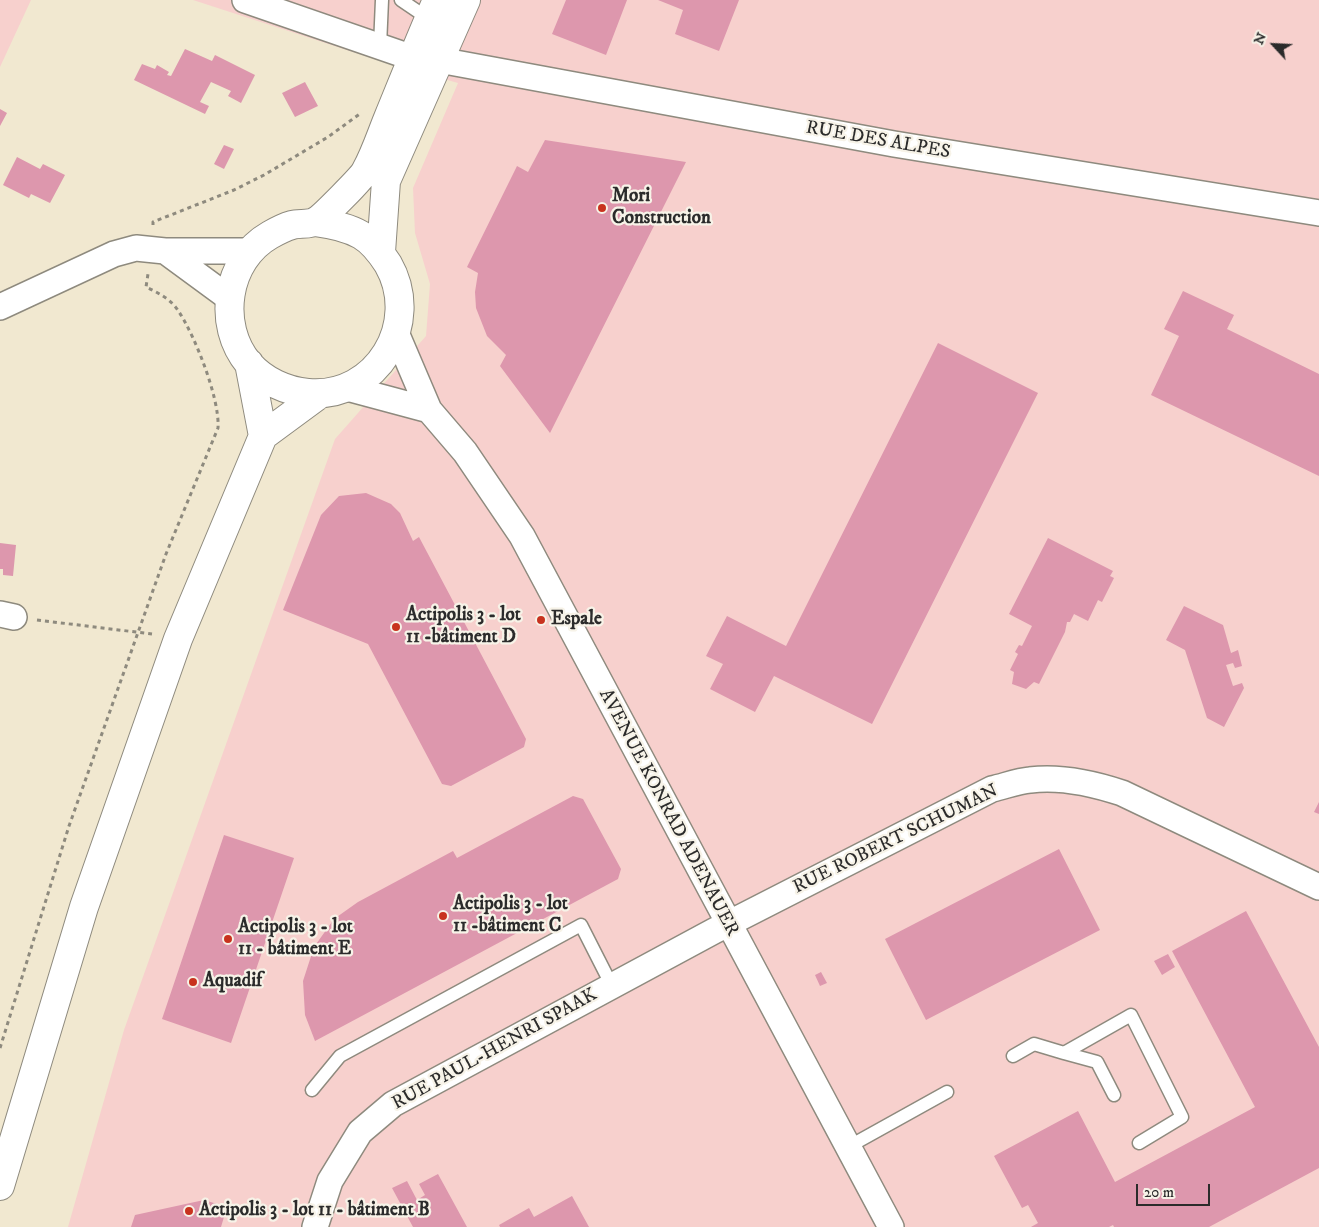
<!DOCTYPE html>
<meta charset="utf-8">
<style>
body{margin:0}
#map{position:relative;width:1319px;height:1227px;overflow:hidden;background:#f1e8d0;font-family:"IM FELL DW Pica",serif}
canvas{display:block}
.north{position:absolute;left:1249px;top:20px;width:50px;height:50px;-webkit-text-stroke:4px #f7f3e8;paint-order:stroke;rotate:295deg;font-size:14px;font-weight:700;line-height:20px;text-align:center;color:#2b2b2b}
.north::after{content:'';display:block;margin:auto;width:18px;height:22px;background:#2b2b2b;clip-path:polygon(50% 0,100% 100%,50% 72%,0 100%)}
.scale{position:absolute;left:1136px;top:1184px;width:74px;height:22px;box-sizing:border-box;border:2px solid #2b2b2b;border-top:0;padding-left:6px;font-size:15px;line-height:18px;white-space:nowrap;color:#2b2b2b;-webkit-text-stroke:4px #f7f3e8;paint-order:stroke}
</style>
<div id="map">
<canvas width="1319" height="1227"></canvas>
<div class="north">N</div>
<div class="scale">20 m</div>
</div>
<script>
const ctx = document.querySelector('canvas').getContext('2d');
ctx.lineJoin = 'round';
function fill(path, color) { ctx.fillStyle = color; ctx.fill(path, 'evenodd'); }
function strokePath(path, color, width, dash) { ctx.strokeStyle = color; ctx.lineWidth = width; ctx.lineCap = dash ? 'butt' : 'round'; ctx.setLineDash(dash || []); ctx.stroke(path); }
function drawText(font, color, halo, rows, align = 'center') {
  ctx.font = font + ' "IM FELL DW Pica",serif'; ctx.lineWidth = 4.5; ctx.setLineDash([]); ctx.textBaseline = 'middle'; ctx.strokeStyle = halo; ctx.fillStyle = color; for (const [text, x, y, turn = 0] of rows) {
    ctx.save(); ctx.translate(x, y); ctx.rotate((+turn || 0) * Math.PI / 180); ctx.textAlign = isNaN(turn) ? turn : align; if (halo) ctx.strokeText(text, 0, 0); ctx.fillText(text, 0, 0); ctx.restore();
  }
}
const built = new Path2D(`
 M0,0h31l-31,67z
 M193,0h1126v1227h-1251l56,-197 211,-591 91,-103 4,-52 -15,-51 -2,-45 45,-105 -71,-20z`);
const building = new Path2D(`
 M566,0h61l-21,55 -54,-21z
 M658,0h81l-20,51 -44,-17 8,-24z
 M185,49l27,12 3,-6 40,20 -14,28 -13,-7 3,-5 -20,-9 -11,20 9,4 -4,8 -71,-34 8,-16 13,5 2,-4 12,7 -2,3 4,1z
 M305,82l13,24 -23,11 -13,-24z
 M0,109l7,4 -7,13z
 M545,140l141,22 -136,271 -50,-67 6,-11 -19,-19 -11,-28 -1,-16 3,-19 -11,-6 50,-101 11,6z
 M224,145l10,4 -10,20 -10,-5z
 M17,157l23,12 3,-5 22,11 -15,28 -19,-9 -2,4 -26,-13z
 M1183,291l51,24 -7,14 92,45v102l-168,-81 28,-59 -15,-7z
 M938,343l100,50 -166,331 -98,-48 -19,36 -45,-23 13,-25 -17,-8 21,-40 59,30z
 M366,493l25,11 9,9 13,28 6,-4 107,202 -2,8 -73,39 -9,-2 -74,-140 -85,-34 38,-95 18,-19z
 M1048,538l65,33 -3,5 4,2 -12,24 -4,-2 -10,21 -14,-7 -4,8h-3l-2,10 -26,52 -5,-2 -8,7 -14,-5 2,-12 -4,-2 8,-16 -3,-2 4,-7 3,1 10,-20 -23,-12z
 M0,543l16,2 -3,31 -10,-1v-6h-3z
 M1184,606l39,19 8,28 7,-3 4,16 -7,2 -2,-5 -7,2 7,21 9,-3 2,5 -20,39 -17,-9 -22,-68 -19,-10z
 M573,796l10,3 38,70 -3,10 -303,162 -10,-26 -2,-34 11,-34 20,-28 24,-17 95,-51 4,7z
 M1319,802v12l-5,-2z
 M224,835l70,23 -63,185 -69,-24z
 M1059,849l41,81 -174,90 -41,-81z
 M1246,911l73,136v121l-110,59h-95l-1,-2 -4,2h-78l7,-4 -10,-18 -6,3 -28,-52 84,-45 37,71 140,-75 -83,-156z
 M1168,954l7,13 -13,8 -8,-14z
 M821,972l6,11 -7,3 -5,-11z
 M438,1174l29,53h-54l-21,-39 15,-7 10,19 8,-5 -6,-11z
 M572,1196l17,31h-89l-1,-2 30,-17 5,9z
 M204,1200l23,7 -6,20h-90l4,-12z`);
const path = new Path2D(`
 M153,225v-3l81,-32 30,-15 64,-38 33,-24
 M37,620l115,14
 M0,1048l69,-222 97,-272 52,-126c2,-29 -23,-92 -39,-116 -7,-12 -20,-19 -33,-25l2,-13`);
const lane = new Path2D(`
 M401,0l28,19
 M380,46l2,-46
 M1013,1056l21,-12 30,9
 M312,1090l28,-34 241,-131 31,61
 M1114,1095l-17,-33 -33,-9 67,-38 51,102 -43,26
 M848,1147l99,-55`);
const street = new Path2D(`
 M245,0l168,58 26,2 455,84 425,69
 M165,251l64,47
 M0,307l114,-53 22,-6 29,3h86
 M397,335l32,75 36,42 57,84 369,691
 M347,388l82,22
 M0,614l14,3
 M315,1227l15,-46 30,-49 33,-28 321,-173 278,-142c13,-3 26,-8 38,-9 31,-4 62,3 92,13l197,94`);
const secondary = new Path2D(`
 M316,222c16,2 31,5 45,13 12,7 20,18 27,29 34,59 -11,135 -80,129 -22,-2 -44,-12 -59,-29 -33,-39 -23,-104 21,-129 7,-4 15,-8 22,-10 7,-2 18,0 24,-4 6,-3 47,-44 50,-51 9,-16 15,-35 22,-52 16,-39 32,-79 49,-118
 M381,252l5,-71 80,-181
 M249,363l14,73
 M0,1186l84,-279 94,-268 85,-203 57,-42`);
const markers = [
 [602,208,5,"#c8321e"],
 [541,620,5,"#c8321e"],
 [396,627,5,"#c8321e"],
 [443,916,5,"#c8321e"],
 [228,939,5,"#c8321e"],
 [193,982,5,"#c8321e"],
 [189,1211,5,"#c8321e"]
];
const streetNames = [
 ["RUE DES ALPES",878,141,10],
 ["AVENUE KONRAD ADENAUER",668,813,62],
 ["RUE ROBERT SCHUMAN",896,840,-26],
 ["RUE PAUL-HENRI SPAAK",495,1050,-29]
];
const poiNames = [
 ["Mori",612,197],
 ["Construction",612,219],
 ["Actipolis 3 - lot",406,616],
 ["11 -bâtiment D",406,638],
 ["Espale",551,620],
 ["Actipolis 3 - lot",453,905],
 ["11 -bâtiment C",453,927],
 ["Actipolis 3 - lot",238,928],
 ["11 - bâtiment E",238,950],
 ["Aquadif",203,982],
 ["Actipolis 3 - lot 11 - bâtiment B",199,1211]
];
fill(built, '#f7d0cd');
fill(building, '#dd97ad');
strokePath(lane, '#8e8a7e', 15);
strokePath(street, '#8e8a7e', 28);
strokePath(secondary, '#8e8a7e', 30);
strokePath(path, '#8e8a7e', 3, [4, 4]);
strokePath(lane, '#fff', 12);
strokePath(street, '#fff', 25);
strokePath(secondary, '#fff', 28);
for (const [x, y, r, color] of markers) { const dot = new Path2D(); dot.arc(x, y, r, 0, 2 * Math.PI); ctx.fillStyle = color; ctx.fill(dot); strokePath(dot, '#f7f3e8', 2); }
drawText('19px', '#2b2b2b', '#f7f3e8', streetNames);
drawText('bold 19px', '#2b2b2b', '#f7f3e8', poiNames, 'left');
</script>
